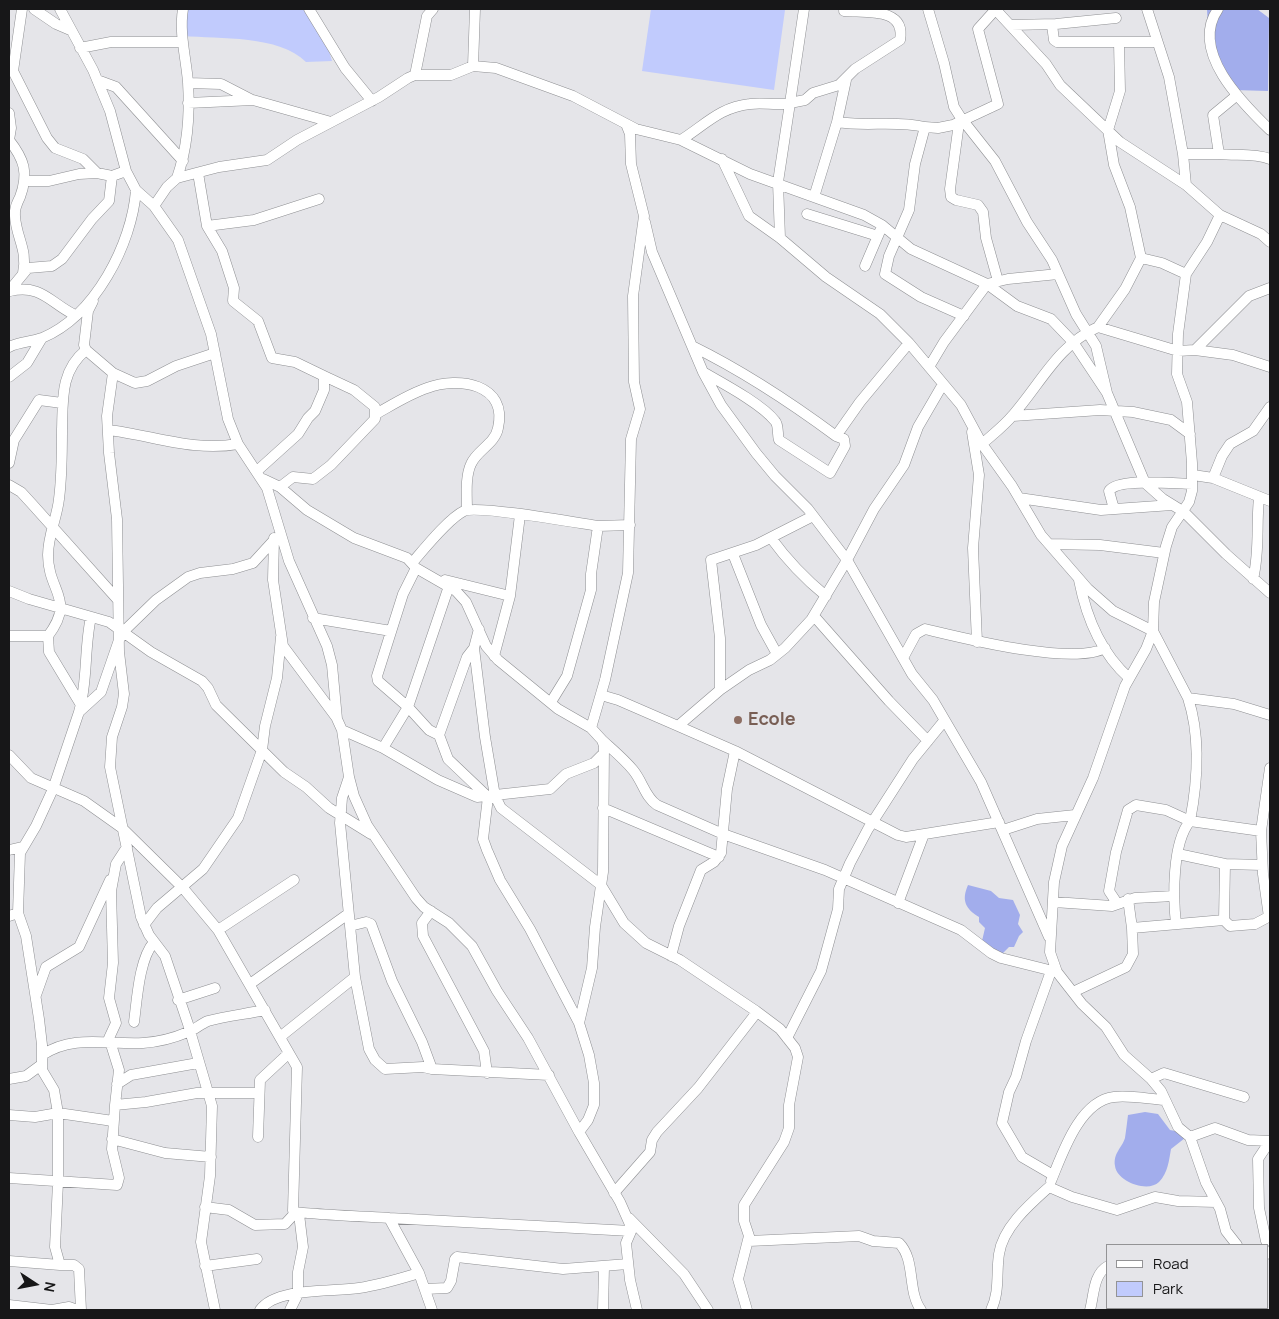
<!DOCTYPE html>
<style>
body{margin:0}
#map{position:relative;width:1279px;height:1319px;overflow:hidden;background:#e5e5e9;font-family:Manrope,sans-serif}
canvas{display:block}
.frame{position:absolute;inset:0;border:10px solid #171718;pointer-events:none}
.legend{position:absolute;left:1106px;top:1244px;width:162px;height:65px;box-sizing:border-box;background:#e5e5e9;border:1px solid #939395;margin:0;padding:6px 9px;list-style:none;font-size:15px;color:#171718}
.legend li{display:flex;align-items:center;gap:10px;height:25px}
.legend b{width:25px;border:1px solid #939395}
.north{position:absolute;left:10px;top:1259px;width:50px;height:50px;-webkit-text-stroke:4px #e5e5e9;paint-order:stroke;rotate:101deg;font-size:14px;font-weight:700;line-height:20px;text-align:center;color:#171718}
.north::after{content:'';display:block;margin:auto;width:18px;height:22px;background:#171718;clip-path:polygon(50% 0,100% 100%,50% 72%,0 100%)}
</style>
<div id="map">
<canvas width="1279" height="1319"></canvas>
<div class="frame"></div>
<ul class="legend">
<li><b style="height:6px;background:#fff"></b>Road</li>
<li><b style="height:14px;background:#c1cbfd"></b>Park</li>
</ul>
<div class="north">N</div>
</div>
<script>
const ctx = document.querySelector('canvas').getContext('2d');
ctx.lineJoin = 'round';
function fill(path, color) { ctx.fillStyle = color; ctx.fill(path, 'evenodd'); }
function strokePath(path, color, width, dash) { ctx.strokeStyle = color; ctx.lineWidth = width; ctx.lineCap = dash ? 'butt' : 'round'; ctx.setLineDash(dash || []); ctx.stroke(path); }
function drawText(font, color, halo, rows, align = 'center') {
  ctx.font = font + ' Manrope,sans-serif'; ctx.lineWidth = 4; ctx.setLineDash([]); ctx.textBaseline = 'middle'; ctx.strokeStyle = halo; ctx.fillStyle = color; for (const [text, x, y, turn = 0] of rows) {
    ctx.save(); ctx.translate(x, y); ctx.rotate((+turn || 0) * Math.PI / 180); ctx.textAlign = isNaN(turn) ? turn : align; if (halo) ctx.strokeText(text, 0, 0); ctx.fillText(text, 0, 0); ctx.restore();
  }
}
const green = new Path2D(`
 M182,9h128l16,32 6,20 -26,1c-27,-27 -86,-23 -123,-26z
 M651,9l134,1 -11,80 -132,-19z`);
const forest = new Path2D(`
 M1207,9h50l12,9 -1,73 -34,-1 -25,-44z
 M968,885l23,6 8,7 14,2 7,15 -2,9 5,8 -4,4 -5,11h-5l-7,7 -6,-1 -14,-12 3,-13 -6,-6v-5c-13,-8 -18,-16 -11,-32z
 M1145,1112l13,2 12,16 10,2 5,6 -14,11c-2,11 -3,24 -12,33 -11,11 -42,0 -44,-16 -2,-13 7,-18 10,-28 1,-7 2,-15 3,-23z`);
const minor = new Path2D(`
 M22,9l-9,62 34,67 8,10 28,11 14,14 15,3 14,-5
 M34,9l22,15 14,6
 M60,9l33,61 17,41 16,60 10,19 18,16 24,34 33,94 17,85 10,25 29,44 22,73 38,85 5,19 5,54 5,11 7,47 5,19 13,29 49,73 8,9 25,16 23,23 25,45 31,47 51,94 41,70 12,27 -6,14 4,37 7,30
 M309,9l36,59 27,33
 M928,9l16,54 10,44 7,11 34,43 32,61 25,38 24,54 20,32 11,47 38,90 18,16 21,13 42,42 44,39
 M995,9l51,55 14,21 60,57 66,43 34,30 41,19 9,8
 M1147,9l22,68 14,77 3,31
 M1218,9c-29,42 24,94 52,121
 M1011,25l45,-1 60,-6
 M1052,25l2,15 3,2h100
 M80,48l31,-6h72
 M473,66l2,-57
 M415,75l12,-59 6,-7
 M97,80l19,7 67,74
 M188,83l33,1 31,16
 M1236,96l-23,19 6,39c17,2 35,-1 51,5
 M188,103l65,-3 78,22
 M9,113l2,15 -2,12
 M837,122c29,5 58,-2 88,5
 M959,123l-9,66 1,8 5,3 22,5 5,7 3,26 12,43
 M9,140c15,19 20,33 11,57 -3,6 -6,12 -5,19 1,21 13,34 8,57
 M681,140c24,-15 39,-33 69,-36 14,-2 27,2 40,-1l14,-94
 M1183,154h36
 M722,159l27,57 31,22 46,39 54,37 29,29 52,62 21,39 30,42 29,49 47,54 25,22 40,20 -7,18 -21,37 -32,92 -31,68 -8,36 -4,70 7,20 25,32 24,23 18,28 27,24 10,12 17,36 12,10 16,46 14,26 6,22 11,14
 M198,173l9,53 15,25 12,37 -1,13 25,20 14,37 23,4 29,14v14l-9,21 -7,7 -10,16 -41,37
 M177,178c10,-29 13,-65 11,-96 -2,-24 -9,-49 -5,-73
 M24,181h25l30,-7 18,-1
 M814,197l23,-75 9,-42
 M154,206l13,-19 10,-9 42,-11 48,-7 30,-20 82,-43 29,-19 7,-3h36l22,-9 23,2 77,28 63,33 45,11 69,34 114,41 18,10 29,24 76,35 30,22 34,13 22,23 34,51
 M807,214l71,22
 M1220,215l-13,27 -21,32 -8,60 -1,40 10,28 5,61v28l-3,11 -17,25 -6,19 -12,56 -1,29 35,67 46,6 36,11
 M645,222l7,30 51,120 18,33 35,48 19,23 33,33 39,51 65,114 21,26 48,82 68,155
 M207,226l47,-6 65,-21
 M780,238l-2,-56 12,-79 15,-3 8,-7 26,-8 16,-16 45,-29c6,-33 -34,-27 -56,-29
 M1141,258l21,5 24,11
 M865,266l15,-35
 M9,291l19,-23 24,-2 10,-7 30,-40 17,-18 3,-25
 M10,291c32,-7 40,12 65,24
 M93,301l-5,10 -4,34 2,5 27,23 22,10 12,-2 29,-15 39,-13
 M964,316l-43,-19 -36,-23 4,-18 20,-46 6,-46 10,-37 13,1 15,-3 45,-21 -20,-75 18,-20
 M1098,327l27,-38 16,-31 -11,-51 -16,-42 -6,-35 12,-39 -1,-49
 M692,346c51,25 98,56 144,90l24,-34 49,-59
 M9,347c10,-5 22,-5 33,-9 53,-22 90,-94 94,-148
 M1195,350l54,-54 21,-8
 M929,367l15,-25 43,-58 21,-5 50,-5
 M703,372c19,11 59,32 72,49 4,4 2,13 4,19l51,33 15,-27 -1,-7 -8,-3
 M113,373l-6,43 2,37 8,66 2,133 5,42 -2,13 -10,30 -2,30 31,150 8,18 16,21 23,68 24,82 -2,70 -9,66 14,68
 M9,377l18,-14 15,-25
 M376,414c16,-9 33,-20 51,-26 32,-12 81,-4 71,40 -3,16 -21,22 -27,36 -6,13 -4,32 -4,46
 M1013,416l87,-6 33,2 38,8 19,14
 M108,430c44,5 85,22 130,14
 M972,432l7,43 -6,73 4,94
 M982,444c10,-9 22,-18 31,-29 28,-32 45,-70 85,-88l80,24 17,-1 38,5 37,12
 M9,463l5,-23 25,-40 23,3
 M1193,475l20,3 57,23
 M1213,478l9,-22 8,-12 23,-13 17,-24
 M263,479l17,8 27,23 47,28 53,20 9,10 40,23 10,11 20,44 12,14 60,49 33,19
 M9,485l12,7 11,12 86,96
 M280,487l13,-10 20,2 18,-14 44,-46v-12l-21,-17 -30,-14
 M1019,498l82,12 71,-5
 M1114,509l-5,-18c9,-14 66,-7 83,-7
 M274,538l-1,42 10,66 53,71
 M771,538c16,22 33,40 55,58
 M1049,544l51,1 64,8
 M733,554l28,71 16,29
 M412,563c12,-14 37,-45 52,-52 13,-6 114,12 134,15
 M416,568l-13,26 -26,82 1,5 30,26 21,23 10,5 28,-78 7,-9
 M1253,579c7,-28 3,-54 6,-81
 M445,580l65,16
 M1079,580c7,36 22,73 50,98
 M9,591l20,8 80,23 42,30 51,29 6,7 8,17 68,67 22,15 23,21 42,26
 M814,616l75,85 39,40
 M313,618l78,13
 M479,629l-5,19 11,89 10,59 6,12 100,77 23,38 22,20 34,17 76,51 24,18 15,19 3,9 -9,48v23l-5,14 -40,63v16l5,15 -11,43 9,31
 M9,636h39c28,-37 0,-44 0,-81 0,-20 9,-37 11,-56 3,-23 3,-47 3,-69 1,-30 -2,-59 24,-80
 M48,636l1,16 32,53
 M494,656l16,-60 10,-81
 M903,658l13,-24 9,-5c38,9 148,37 180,19
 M720,690v-52l-9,-78 45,-15 57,-29
 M601,695l17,5 60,26 42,-36 29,-20 21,-10 15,-12 26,-28 36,-60 27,-51 30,-44 14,-38 25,-43
 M1188,698c13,40 10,82 2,123l71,10
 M551,702l16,-26 24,-86v-16l7,-48 32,-1
 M79,712c9,-31 5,-64 12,-95
 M342,730l41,18 55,32 39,17 73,-8 16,-15 28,-11 10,-10
 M439,735l9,24 40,38 -5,42 4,11 13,30 30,49 49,94
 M602,740c11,10 22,19 31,30 10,12 12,27 24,35l66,29 102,36 136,60 30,23 10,5 56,14
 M383,748l25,-41 41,-121
 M735,751l163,84 8,2 93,-15
 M9,755l22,23 53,23 38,27 61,60 35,42 79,137 -4,144c5,3 83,6 96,7l30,55 13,37
 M349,777l-7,21 -2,25 15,154 14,72 6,11 10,9 38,-2 9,2
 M603,808l116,49
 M1003,830l34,-11 38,-4
 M9,850l13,-3
 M1178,854l47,10
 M1128,899l4,29
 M1054,902l58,4 23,-8 39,-2
 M898,903l26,-69
 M1117,903l-8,-12 7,-39 12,-42 8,-5 30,5 24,11c-18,22 -17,76 -14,103
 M431,911l-9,12 1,13 61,115 3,22
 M9,916l9,-3
 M1269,917l-6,-43 -2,-43 9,-63
 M1224,920l1,-56 37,1
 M144,925l13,-17 46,-39 35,-51 24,-68 3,-24 12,-48 4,-41
 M350,926l16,-4 5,2 21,57 30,61 10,27 117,6
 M218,930l76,-50
 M671,956l8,-30 22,-56 13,-8 7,-9 6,-64 8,-38 -57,-25
 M1051,971l-25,70 -10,36 -7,15 -7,31 20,34 31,18
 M250,984l98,-70
 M1073,992l53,-25 7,-13 -1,-26 92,-8 6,6 25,-2 15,-8
 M36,995l10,-28 33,-20 31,-67
 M178,1000l37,-12
 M134,1022c3,-22 5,-63 20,-80
 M280,1037l75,-60
 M787,1038l34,-67 17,-62 1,-20 11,-26 18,-34 45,-70 31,-38
 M42,1055c32,-21 65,-10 101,-12 15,-1 31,-5 45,-11 7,-2 12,-8 20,-11 18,-5 38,-7 57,-11
 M9,1079l17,-3 15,-11
 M1151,1079l13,-6 80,24
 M117,1084l14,-9 67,-12
 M115,1105l4,-35 -10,-32 7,-15 -7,-25 4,-35 -2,-72 5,-27 11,-17
 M9,1115l26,2 23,-4 55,8
 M579,1132l9,-12 6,-15v-22l-5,-28 -10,-32 13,-55 3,-41 8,-55 1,-126 -2,-6 -11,-12 14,-48 23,-107 3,-134 9,-30 -6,-27 -1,-86 11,-80 -13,-52 -1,-30 -4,-10
 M258,1137l2,-57 29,-27
 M1190,1137l25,-9 33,12 22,1
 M112,1139l53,14 46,4
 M9,1178l108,7 2,-7 -7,-29 3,-44 31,-3 51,-9h61
 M1051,1181c11,-26 28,-80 63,-84 16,-2 34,2 50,3
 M614,1193l36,-41 2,-12 5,-8 41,-44 59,-76
 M205,1207l24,3 26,15 30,-1 10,-11
 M389,1218l242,13
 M629,1218l55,56 24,36
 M749,1241l110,-5 14,5 26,2c17,17 8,48 22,67
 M1266,1241l-7,-33 -1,-49 12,-18
 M1268,1252l2,2
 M9,1261l51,4
 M205,1266l52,-7
 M425,1289l22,-1 4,-7 4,-22 2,-2 106,12 65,-5
 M9,1305l43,5 17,-3 8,3
 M1190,1308l16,2
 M81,1310l-2,-41 -5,-4h-14l-5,-18 3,-65v-69l-4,-23 -12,-20v-25l-3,-26 -13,-83 -8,-23 2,-60 16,-27 17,-37 26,-77 22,-20 18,-52 5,-9 32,-31 32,-23 12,-4 33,-4 20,-6 21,-23
 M260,1310c16,-23 73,-18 99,-22 21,-3 40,-9 60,-15
 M290,1310l8,-16v-22l5,-25 -4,-33
 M603,1310l1,-43
 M991,1310c9,-18 5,-37 8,-56 4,-27 31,-50 50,-67l23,10 45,13 38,-13 23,4 38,1
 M1090,1310c4,-14 3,-36 18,-44
 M1176,1310l8,-2`);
const markers = [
 [738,720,5,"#8d6e63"]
];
const educationNames = [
 ["Ecole",748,720]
];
fill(green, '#c1cbfd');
fill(forest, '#a2adec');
strokePath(minor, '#8e8f92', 11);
strokePath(minor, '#fff', 10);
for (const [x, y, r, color] of markers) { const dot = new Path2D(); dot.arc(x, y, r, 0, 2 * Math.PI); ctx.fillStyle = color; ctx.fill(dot); strokePath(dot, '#e5e5e9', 2); }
drawText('bold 18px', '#785e54', '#e5e5e9', educationNames, 'left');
</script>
